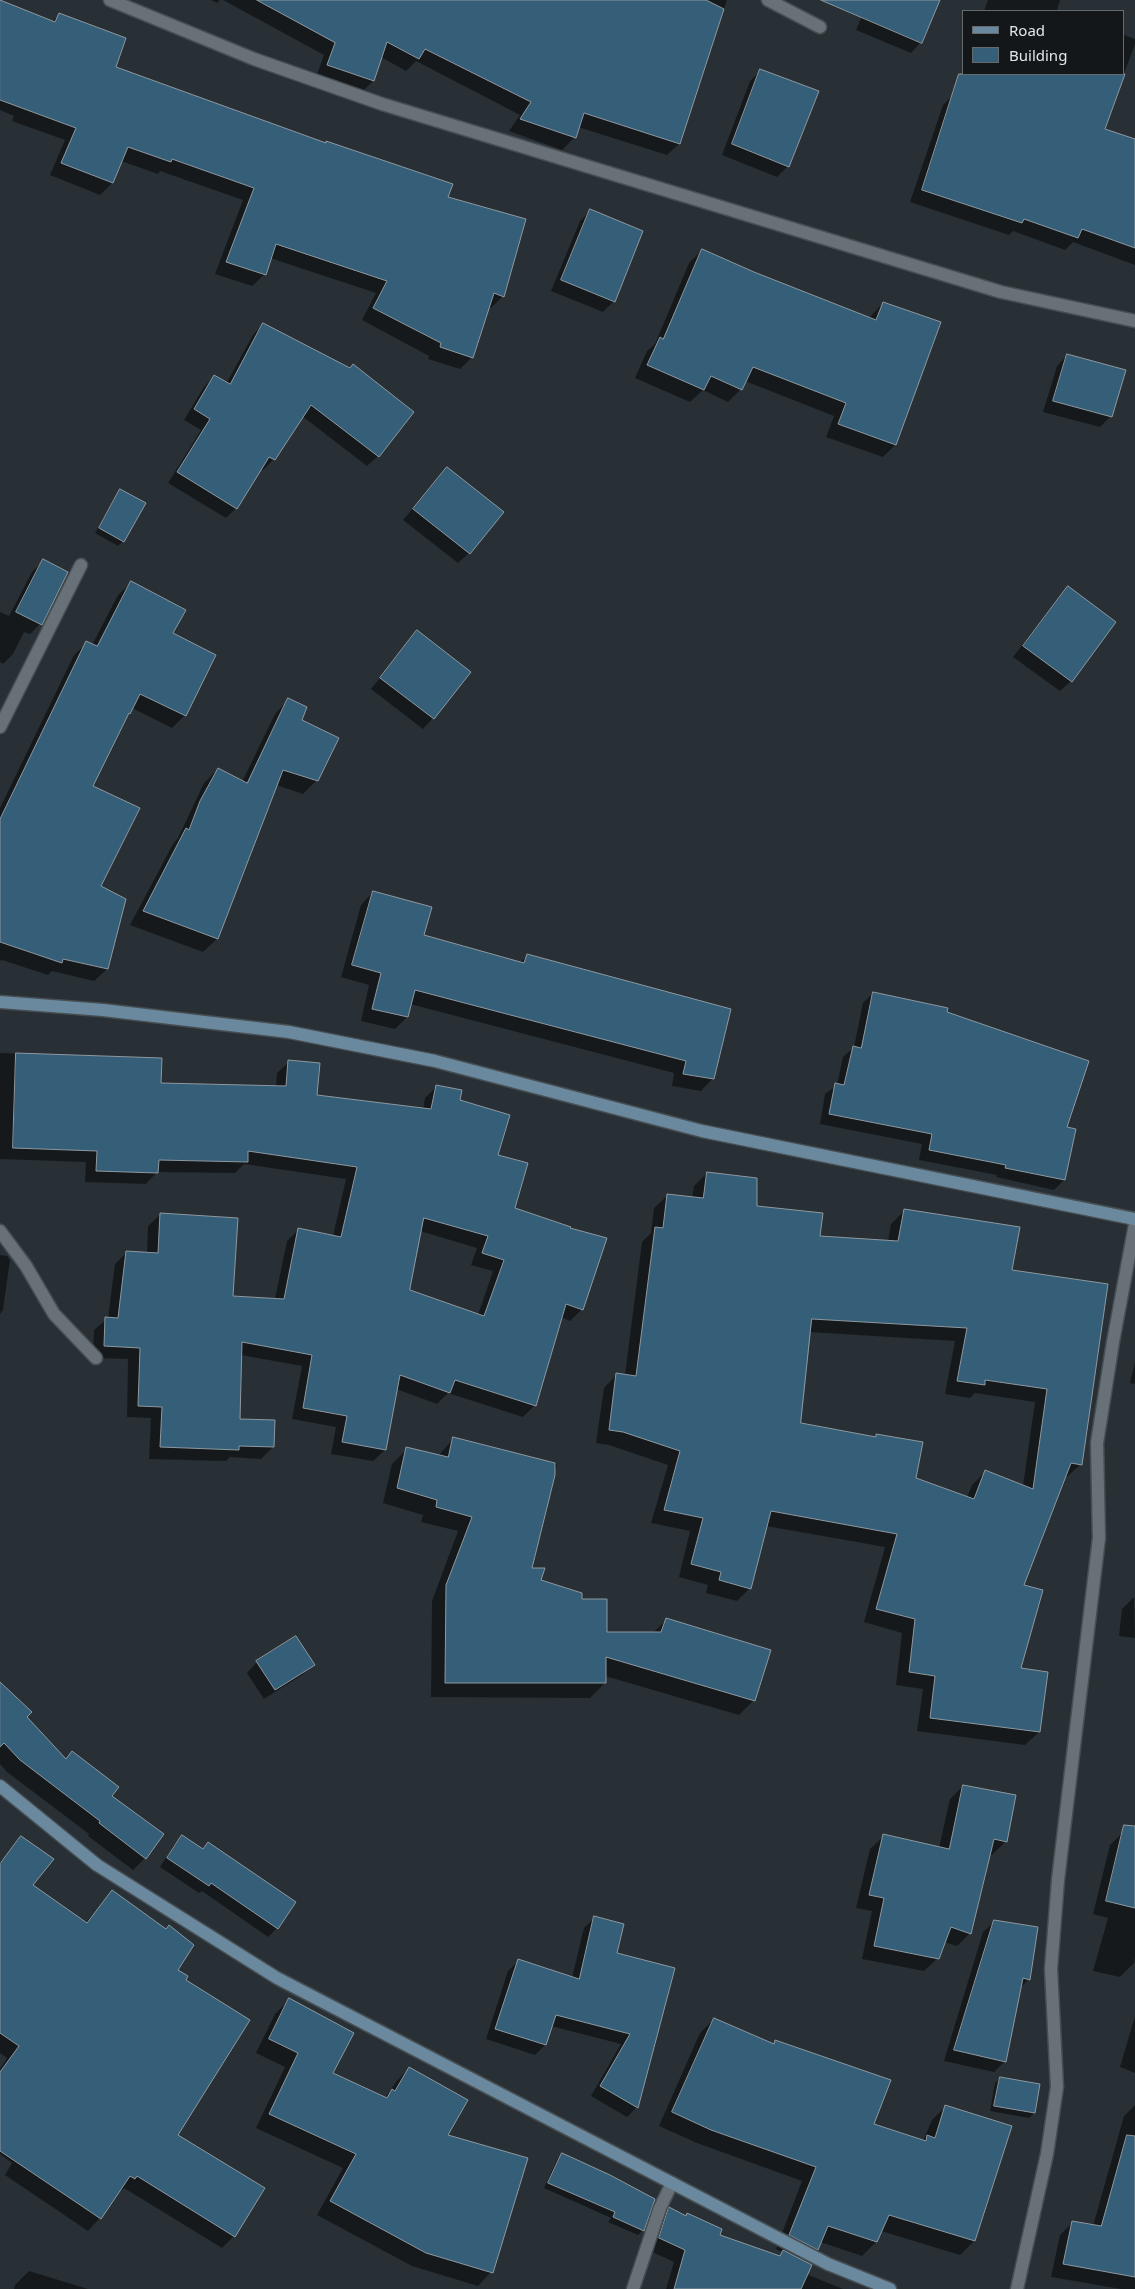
<!DOCTYPE html>
<style>
body{margin:0}
#map{position:relative;width:1135px;height:2289px;overflow:hidden;background:#283035;font-family:"Noto Sans",sans-serif}
canvas{display:block}
.legend{position:absolute;left:962px;top:10px;width:162px;height:65px;box-sizing:border-box;background:#131719;border:1px solid #656a6d;margin:0;padding:6px 9px;list-style:none;font-size:15px;color:#e1e6ea}
.legend li{display:flex;align-items:center;gap:10px;height:25px}
.legend b{width:25px;border:1px solid #656a6d}
</style>
<div id="map">
<canvas width="1135" height="2289"></canvas>
<ul class="legend">
<li><b style="height:6px;background:#6a899e"></b>Road</li>
<li><b style="height:14px;background:#355e79"></b>Building</li>
</ul>
</div>
<script>
const ctx = document.querySelector('canvas').getContext('2d');
ctx.lineJoin = 'round';
function fill(path, color) { ctx.fillStyle = color; ctx.fill(path, 'evenodd'); }
function strokePath(path, color, width, dash) { ctx.strokeStyle = color; ctx.lineWidth = width; ctx.lineCap = dash ? 'butt' : 'round'; ctx.setLineDash(dash || []); ctx.stroke(path); }
const shadow = new Path2D(`
 M211,0h9l-3,3z
 M223,0h504l-48,144 -12,11 -89,-28 -4,11 -12,12 -53,-19 11,-16 -104,-54 -10,10 -25,-14 -8,24 -12,12 -45,-16 8,-22z
 M869,0h70l-18,42 -10,11 -55,-23z
 M988,0h72l-3,10 5,1h-78z
 M0,1l52,21 7,-7 55,53 333,130 56,98 -12,12 -3,-1 -16,50 -12,12 -32,-10 1,-3 -67,-36 14,-27 -106,-35 -5,16 -13,12 -37,-12 28,-74 -83,-29 -2,3 -37,-13 -9,22 -12,12 -50,-20 15,-35 -53,-19 2,-5 -14,-6z
 M1124,35l11,4v5l-32,86 32,40v95l-62,-23 -8,8 -52,-19 -4,4 -99,-33 33,-97 12,-12h3l6,-19h160z
 M761,70l27,96 -11,11 -55,-22 28,-74z
 M590,211l52,20 -28,70 -11,11 -52,-21 29,-70z
 M702,250l51,23 116,45 14,-15 12,142 -12,12 -57,-20 8,-21 -89,-35 -4,8 -13,13 -25,-12 -13,12 -55,-24 12,-27 8,-7 34,-81z
 M263,324l115,132 -11,10 -65,-50 -28,43 -11,11 -2,-2 -25,40 -10,10 -58,-35 33,-53 -17,-10 20,-33 10,-11 12,8 27,-49z
 M1067,355l44,61 -11,11 -57,-15 14,-46z
 M447,469l22,84 -11,10 -55,-43z
 M121,491l2,50 -5,5 -23,-13 21,-37z
 M43,561l-3,63 -10,10 -6,-2 -11,22 -10,10 -3,-2v-50l9,4 23,-44z
 M131,583l40,51 43,21 -29,60 -13,13 -40,-20 -7,9 -34,69 9,101 25,13 -18,69 -13,12 -42,-10 -4,4 -46,-15 -2,1v-153l74,-153 13,-12 5,2 26,-50z
 M1068,588l3,93 -11,10 -47,-34 45,-58z
 M417,632l16,86 -10,11 -52,-40z
 M288,700l12,21 17,59 -14,14 -27,-9 -59,154 -14,13 -73,-27 43,-81 5,-6 26,-55 14,-14 24,13 33,-68z
 M373,892l49,44 98,27 7,-7 186,122 -12,13 -29,-5 2,-13 -264,-69 -3,13 -12,12 -34,-8 8,-36 -28,-8 20,-72z
 M873,993l73,20 120,115 -2,52 -10,10 -58,-13 1,-2 -78,-15 3,-16 -102,-20 5,-30 12,-9 6,-28 11,-10 9,-44z
 M0,1053l161,6 -1,26 116,2 1,-14 12,-11 27,34 107,14 2,-12 12,-12 21,14 38,56 17,53 69,100 -12,12 -9,-4 -26,88 -12,12 -75,-24 -11,11 -41,-15 -11,61 -12,11 -42,-7 5,-27 -44,-8 10,-53 -61,-11 -3,65 35,27 -12,12 -31,-2 -4,4 -77,-2 2,-41 -24,-1 1,-58 -35,-1 1,-28 14,-12 7,-54 12,-12 20,2 1,-28 12,-11 72,82 43,2 12,-58 12,-12 34,7 13,-57 -102,-15 -9,9 -78,-1 -11,12 -61,-2 1,-20 -86,-3zM420,1231l57,17 -6,17 22,6 -15,44 -69,-25z
 M707,1173l49,34 63,30 69,4 3,-17 13,-13 106,60 71,193 -14,13h-3l-41,109 -3,83 19,63 -14,13 -108,-14 6,-42 -27,-4 6,-52 -38,-11 21,-75 -119,-21 -16,62 -13,13 -31,-8 2,-8 -29,-8 11,-46 -39,-8 17,-58 -59,-20 -13,-2 8,-55 13,-14 8,1 17,-133 9,-9 3,-25 14,-13 24,3 2,-12zM809,1332l146,9 -10,53 25,4 5,-5 60,9 -12,84 -38,-14 -13,13 -5,13 -52,-19 -38,-44 -3,3 -74,-14z
 M0,1255l7,1 3,4 -7,50 -3,4z
 M1135,1362v22l-5,-1z
 M454,1438l103,26 -27,105 10,12 41,19 24,34h47l14,-14 88,80 -15,15 -134,-39v7l-15,15 -159,-1 1,-96 26,-70 -37,-9 2,-7 -40,-12 9,-39 15,-15 31,7z
 M1134,1597l1,41 -16,-2 3,-27z
 M257,1662l56,3 -11,10 -38,24 -17,-26z
 M0,1684l25,33 41,43 44,37 35,61 -12,12 -45,-34 1,-2 -82,-62 -7,-8z
 M963,1786l43,55 -14,14 -3,-1 -19,79 -13,13 -13,-4 -6,16 -14,13 -62,-12 10,-48 -16,-3 14,-59 14,-13 55,12 11,-49z
 M1124,1831l11,3v124l-1,5 -14,14 -27,-6 15,-53 -15,-4 17,-69z
 M182,1837l19,13 7,-7 69,85 -9,9 -66,-46 -3,2 -39,-26 14,-22z
 M22,1838l9,48 54,37 28,-31 63,78v165l58,101 -12,12 -98,-60 -2,3 -2,-2 -20,29 -12,13 -83,-56 7,-12 -12,-9v-85l7,-11 -7,-5v-191z
 M594,1918l22,36 57,15 -36,138 -10,10 -36,-21 30,-52 -70,-18 -6,19 -10,10 -49,-16 22,-68 10,-10 54,17 12,-50z
 M994,1922l35,57 -9,9 -15,73 -11,11 -50,-11 39,-129z
 M289,2000l43,73 53,25 11,-16 13,-14 37,67 45,137 -13,14 -66,-20 -95,-51 26,-47 -87,-40 29,-61 -29,-14 19,-39z
 M1135,2016v57l-15,-6z
 M714,2019l59,26 3,-3 96,83 51,16 9,-21 14,-14 64,20 -36,115 -14,14 -79,-24 -5,11 -14,14 -42,-14 -3,7 -13,13 2,12 37,15h-177l8,-27 -26,-12 10,-30 12,-11 15,8 2,-2 31,20 60,22 4,-5 -6,-3 26,-68 -105,-38 -38,-17 41,-93z
 M1000,2078l34,35 -5,5 -39,-7 5,-28z
 M1135,2105v184h-14l-70,-12 9,-42 13,-13 20,4 31,-110z
 M562,2155l81,75 -5,5 -30,-13 3,-4 -67,-30 13,-28z
 M29,2271l59,18h-74l1,-4z`);
const building = new Path2D(`
 M0,0l55,22 4,-9 67,25 -10,29 210,76v-2l127,43 -5,13 78,22 -22,78 -10,-4 -21,65 -33,-11 1,-4 -68,-35 14,-27 -111,-37 -10,31 -40,-13 28,-74 -82,-29 -1,3 -43,-15 -15,36 -52,-20 15,-35 -76,-28z
 M257,0h449l18,9 -44,135 -96,-31 -8,25 -56,-19 11,-17 -106,-53 -6,10 -32,-17 -13,39 -47,-16 8,-22z
 M821,0h119l-18,43z
 M760,69l59,22 -30,76 -57,-23z
 M959,74h166l-20,55 30,10v109l-53,-19 -4,9 -54,-19 -2,4 -100,-33z
 M590,209l53,22 -28,71 -54,-22z
 M702,249l52,23 122,48 7,-18 58,20 -45,123 -58,-21 8,-21 -93,-36 -11,23 -31,-14 -7,14 -57,-25 13,-28 3,2z
 M263,323l87,45 3,-4 61,48 -35,45 -68,-52 -36,55 -6,-3 -32,52 -60,-37 33,-53 -16,-10 20,-34 16,9z
 M1067,354l59,16 -14,47 -59,-16z
 M447,467l57,45 -34,42 -57,-45z
 M120,489l26,14 -22,39 -25,-14z
 M43,559l25,13 -26,53 -26,-13z
 M131,581l55,29 -13,23 43,22 -30,61 -46,-22 -10,20 -1,-1 -36,73 47,22 -39,78 25,13 -18,70 -45,-10 -1,4 -62,-21v-123l86,-178 11,5z
 M1068,586l48,36 -44,60 -49,-36z
 M417,630l54,42 -37,47 -54,-41z
 M288,698l19,9 -5,13 37,18 -21,43 -35,-11 -65,169 -75,-28 43,-83 3,2 11,-29 18,-33 29,15z
 M373,891l59,16 -8,28 100,28 3,-9 204,55 -17,70 -31,-5 3,-13 -271,-71 -7,27 -36,-8 9,-36 -29,-8z
 M873,992l75,16 -1,4 142,49 -22,66 9,2 -11,51 -60,-12 1,-3 -77,-15 3,-16 -103,-20 6,-31 9,2 9,-39 8,2z
 M16,1053l146,5 -1,25 125,3 2,-26 32,3 -3,32 114,14 5,-24 26,5 -2,10 50,15 -12,40 30,8 -13,45 56,19 -1,1 37,10 -24,72 -17,-6 -30,102 -81,-26 -5,13 -50,-18 -14,75 -44,-8 5,-26 -44,-8 9,-53 -70,-13 -2,77 35,1 -1,27 -35,-1v4l-79,-3 2,-40 -24,-1 2,-58 -36,-2 1,-29 13,1 8,-67 32,2 2,-40 78,5 -5,78 51,3 14,-71 43,9 16,-70 -109,-16v11l-89,-2 -1,13 -62,-2 1,-20 -84,-3zM424,1218l64,18 -6,17 22,7 -20,56 -74,-26z
 M707,1172l50,6v28l66,7 -3,23 78,5 6,-32 116,18 -8,43 96,14 -26,181 -11,-2 -47,122 19,5 -22,78 27,4 -8,60 -110,-14 5,-42 -26,-4 6,-53 -39,-10 21,-75 -126,-23 -20,78 -32,-9 2,-8 -30,-8 12,-46 -39,-8 16,-59 -57,-19 -14,-2 7,-57 20,3 19,-149 8,1 4,-34 36,4zM812,1319l155,9 -10,53 28,4v-5l62,9 -14,100 -48,-19 -11,29 -58,-21 7,-36 -47,-8v3l-75,-14z
 M453,1437l102,26v12l-23,93h13l-4,12 41,13v6h25v33h54l5,-14 105,32 -16,51 -149,-44v26h-161l1,-98 26,-68 -36,-10 1,-7 -40,-12 9,-41 42,10z
 M296,1636l19,29 -40,25 -19,-29z
 M0,1682l32,30 -5,5 39,42 6,-8 47,36 -7,9 52,38 -18,25 -47,-36 1,-2 -80,-61 -16,-17 -4,4z
 M963,1785l53,10 -9,47 -13,-3 -23,95 -20,-7 -12,32 -65,-13 10,-48 -15,-3 14,-61 66,15z
 M1124,1825l11,1v82l-29,-7z
 M182,1835l21,14 5,-7 88,60 -18,27 -67,-46 -2,3 -42,-28z
 M21,1836l33,23 -21,26 54,38 25,-33 54,39 3,-4 25,20 -16,25 10,6 -2,4 64,40 -72,115 87,53 -30,49 -98,-61 -2,3 -5,-3 -29,43 -101,-68v-79l19,-26 -19,-13v-169z
 M594,1916l30,8 -7,29 58,15 -37,140 -38,-22 30,-52 -74,-19 -10,30 -51,-16 23,-70 61,20z
 M994,1920l44,7 -8,53 -7,-2 -17,84 -52,-12z
 M289,1998l65,35 -21,40 54,25 5,-9 3,2 14,-24 59,33 -20,35 80,23 -35,115 -67,-20 -96,-52 26,-47 -87,-40 29,-61 -29,-14z
 M714,2018l60,26 1,-4 116,40 -17,44 52,17 1,-6 8,3 10,-33 67,21 -37,115 -86,-26 -12,27 -49,-16 -10,24 -29,-15 27,-68 -105,-37 -39,-18z
 M1000,2077l40,7 -5,29 -41,-7z
 M1127,2135l8,1v141l-72,-13 9,-43 29,5z
 M562,2153l48,22 45,24 -11,32 -31,-14 2,-5 -67,-29z
 M669,2207l17,9 1,-3 35,16 -2,6 60,21 3,-6 29,15 -11,24h-127l11,-39 -26,-12z`);
const street = new Path2D(`
 M110,0l144,59 128,45 619,188 134,29
 M768,0l52,27
 M0,727l81,-162
 M0,1231l26,35 28,48 42,44
 M633,2289l27,-81 12,-25
 M1017,2289l30,-135 10,-67 -6,-118 7,-89 41,-342 -2,-95 16,-101 22,-118`);
const secondary = new Path2D(`
 M0,1002l103,8 186,22 146,29 267,70 433,88
 M0,1786l97,79 180,113 551,286 62,25`);
fill(shadow, '#0007');
fill(building, '#355e79');
strokePath(building, '#8e989f', 1);
strokePath(street, '#464e52', 15);
strokePath(secondary, '#464e52', 15);
strokePath(street, '#687178', 12);
strokePath(secondary, '#6a899e', 12);
</script>
